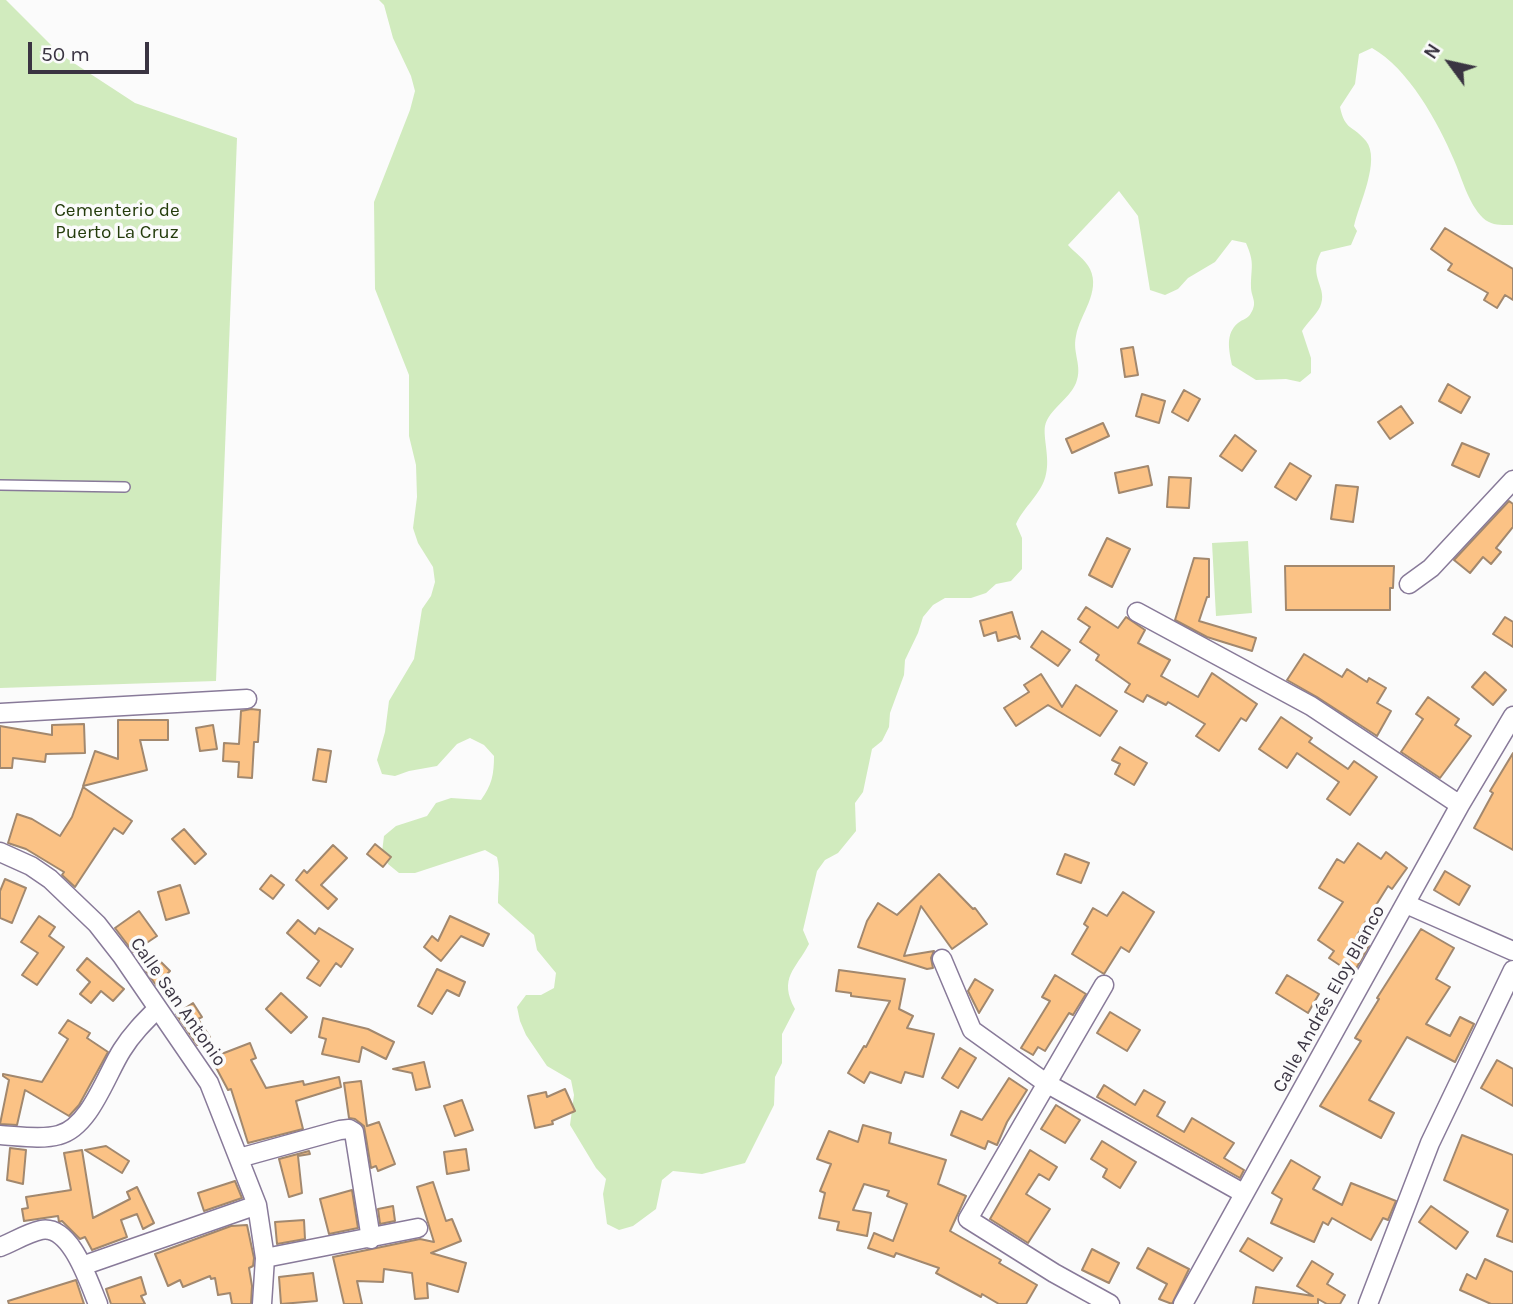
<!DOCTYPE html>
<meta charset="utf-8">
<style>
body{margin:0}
#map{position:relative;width:1513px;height:1304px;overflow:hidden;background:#fbfbfb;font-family:Karla,sans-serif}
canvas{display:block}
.north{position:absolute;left:1415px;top:28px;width:70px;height:70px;-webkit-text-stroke:5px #fbfbfb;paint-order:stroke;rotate:303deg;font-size:19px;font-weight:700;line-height:28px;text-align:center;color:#3a3442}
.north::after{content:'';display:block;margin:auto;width:24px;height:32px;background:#3a3442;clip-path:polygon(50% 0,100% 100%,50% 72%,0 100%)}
.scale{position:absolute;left:28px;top:42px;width:121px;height:32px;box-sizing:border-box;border:4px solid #3a3442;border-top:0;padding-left:9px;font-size:21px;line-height:24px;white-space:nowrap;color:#3a3442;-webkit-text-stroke:5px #fbfbfb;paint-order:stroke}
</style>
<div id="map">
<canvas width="1513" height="1304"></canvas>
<div class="north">N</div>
<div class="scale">50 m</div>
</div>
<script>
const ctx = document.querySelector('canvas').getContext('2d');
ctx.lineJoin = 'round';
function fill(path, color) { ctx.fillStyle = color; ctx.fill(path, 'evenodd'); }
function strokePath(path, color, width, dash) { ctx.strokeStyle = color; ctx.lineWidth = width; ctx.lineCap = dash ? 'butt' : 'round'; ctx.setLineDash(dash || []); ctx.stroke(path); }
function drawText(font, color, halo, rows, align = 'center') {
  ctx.font = font + ' Karla,sans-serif'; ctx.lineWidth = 7; ctx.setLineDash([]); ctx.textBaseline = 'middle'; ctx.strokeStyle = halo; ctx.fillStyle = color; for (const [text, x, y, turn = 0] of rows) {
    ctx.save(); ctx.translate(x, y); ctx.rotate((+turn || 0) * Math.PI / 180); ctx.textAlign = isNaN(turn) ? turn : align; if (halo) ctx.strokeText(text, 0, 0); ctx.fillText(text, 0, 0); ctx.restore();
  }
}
const green = new Path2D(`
 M0,0h6l54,54 75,49 102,35 -21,543 -216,7z
 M379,0h1134v225c-12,0 -21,1 -30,-7 -15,-15 -21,-40 -29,-58 -16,-38 -46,-92 -82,-112l-13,6 -4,30 -15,23c5,24 13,18 26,34 15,19 -7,63 -12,85l3,5 -6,14 -30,7c-14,26 8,35 -1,55 -4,8 -13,16 -18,24l9,27v15l-11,9 -14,-3 -30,1 -24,-15c-3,-15 -7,-31 6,-42 5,-4 10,-4 13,-10 7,-11 0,-16 0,-26 0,-21 4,-23 -5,-44l-14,-3 -17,22 -27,16 -10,11 -13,6 -15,-5 -12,-74 -19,-25 -51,54c6,7 18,15 22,24 11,23 -10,45 -14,67 -4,17 7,30 0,47 -7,17 -27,26 -31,43 -2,12 5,32 1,48 -4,20 -22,32 -30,50l6,14v31l-11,12 -15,3 -10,9 -15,5h-26l-12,7 -10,12 -5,16 -13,27 -1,15 -14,38 -1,14 -7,14 -10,8 -9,43 -8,11 1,28 -18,22 -13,7 -8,11 -14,59 6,14c-13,25 -31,34 -14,65l-13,25v29l-7,14 -1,28 -29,58 -43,11 -29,-3 -11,9 -6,29 -23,17 -14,4 -12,-6 -4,-30 3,-15 -10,-11 -26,-43 4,-30 -3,-15 -24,-14 -21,-31 -6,-14 -3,-14 9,-12h15l13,-7 2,-15 -19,-23 -3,-15 -36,-32c0,-17 3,-30 -1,-46l-12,-7 -70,23h-16l-11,-9 -6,-12 2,-16 12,-10 31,-10 9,-13 15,-5 30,2c11,-15 13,-26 13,-44l-10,-11 -14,-7 -13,6 -20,22 -28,5 -14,5 -13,-2 -5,-14 8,-28 4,-31 25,-42 8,-50 9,-13 4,-14 -2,-15 -15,-24 -5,-15 4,-31 -1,-32 -7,-29v-61l-34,-86 -1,-87 36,-92 5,-19 -4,-15 -18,-38 -9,-33z
 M1248,541l4,72 -36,3 -4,-73z`);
const building = new Path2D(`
 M1445,228l68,41v31l-8,-5 -8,13 -13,-8 4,-7 -40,-23 4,-6 -21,-15z
 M1133,347l5,28 -13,2 -4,-28z
 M1448,384l22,13 -9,16 -22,-12z
 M1184,390l16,9 -12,22 -16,-9z
 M1142,394l23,7 -6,22 -23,-7z
 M1401,406l12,17 -23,16 -12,-17z
 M1103,423l6,13 -37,17 -6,-14z
 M1235,435l21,16 -14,20 -22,-15z
 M1462,443l27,11 -10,23 -27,-12z
 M1290,463l21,13 -15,24 -21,-13z
 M1148,466l4,19 -33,8 -4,-20z
 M1169,477l22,1 -2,30 -22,-1z
 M1336,485l22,2 -5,35 -22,-3z
 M1509,501l4,3v23l-17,21 5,4 -10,12 -8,-7 -13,16 -16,-13z
 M1107,538l23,11 -18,38 -23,-12z
 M1194,558l15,1v38h-2l-8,24 57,17 -4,13 -45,-14 -32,-17z
 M1285,566h109l-1,22h-3v22h-104z
 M1086,607l32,21 8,-11 19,13 -7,13 32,17 -9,16 37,21 14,-24 45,31 -11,17 -5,-3 -22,33 -23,-15 9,-12 -37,-22 -2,3 -19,-10 -4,7 -18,-10 5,-8 -34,-24 3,-5 -19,-13 10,-15 -12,-8z
 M1012,612l8,27 -4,-3 -18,5 -2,-9 -12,4 -4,-15z
 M1505,617l8,5v25l-20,-13z
 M1042,631l28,19 -12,16 -27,-19z
 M1304,654l38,23 5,-8 20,13 2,-4 17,10 -9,15 14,8 -14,25 -60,-39 -30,-17z
 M1485,672l21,18 -13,15 -21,-18z
 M1041,674l21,33 14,-22 41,26 -17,25 -52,-31 -32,21 -12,-18 25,-16 -5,-7z
 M1428,697l31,22 -4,6 16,11 -31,42 -39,-26 22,-33 -7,-5z
 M251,709l9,1 -2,32h-4l-2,36 -14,-1 1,-15 -16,-1 1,-18 15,1 2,-33z
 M1281,717l31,21 -3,4 39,27 6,-8 23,16 -27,38 -23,-16 12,-17 -42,-29 -10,15 -28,-19z
 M118,720h50v20h-28l7,30 -64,16 12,-35 23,8z
 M84,724l1,29 -39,1 -1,8 -32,-4 -1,10h-12v-42l52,9v-10z
 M213,725l4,24 -17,2 -4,-23z
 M1120,747l27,16 -13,22 -19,-11 5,-10 -8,-4z
 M318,749l13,2 -5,31 -13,-2z
 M1513,753v97l-39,-22 19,-35 -3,-2z
 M83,787l49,34 -9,13 -9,-6 -39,59 -13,-12 2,-3 -38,-23 -18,-6 9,-29 15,5 28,17 12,-19z
 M184,829l22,25 -11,10 -23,-25z
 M1358,843l23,16 5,-7 21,16 -15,21 -4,-3 -32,51 13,9 -16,28 -24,-16 5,-7 -16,-11 25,-38 -24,-14 18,-29 7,4z
 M375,844l16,13 -8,10 -16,-13z
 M333,845l14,13 -26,27 16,14 -9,10 -32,-29 8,-10 3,3z
 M1065,854l24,9 -8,20 -24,-9z
 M1445,871l25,15 -11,19 -25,-15z
 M939,874l34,35 2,-1 12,16 -35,25 -31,-43 -17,50 30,-5 -3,7 2,10 -6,1 -69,-22 9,-26 11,-18 19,12z
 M271,875l13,10 -11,14 -13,-10z
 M5,879l21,9 -14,35 -12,-5v-27z
 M180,885l9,28 -23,7 -8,-28z
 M1123,892l31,20 -25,40 -8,-5 -17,27 -32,-20 16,-27 -4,-3 9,-16 14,8z
 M139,911l18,25 -24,16 -18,-24z
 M39,916l16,11 -6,9 15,11 -27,38 -15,-10 16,-22 -17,-11z
 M450,916l39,18 -6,12 -22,-10 -20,25 -17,-14 8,-11 6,5z
 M298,920l17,14 4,-6 34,21 -12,18 -5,-4 -16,23 -13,-8 12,-17 -32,-28z
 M1421,929l33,19 -18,31 14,8 -24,37 24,12 10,-19 14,7 -19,38 -48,-25 -38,63 25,13 -13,25 -61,-32 41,-65 -6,-3 24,-39 -2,-1z
 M87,958l37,31 -11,12 -12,-10 -10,12 -11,-9 10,-12 -13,-12z
 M157,958l13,13 -14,14 -11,-15z
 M437,969l28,13 -6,14 -12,-6 -15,24 -14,-8z
 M839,970l66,9 -6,30 14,7 -6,12 27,6 -11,43 -18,-5 -4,11 -31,-11 -6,11 -16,-10 16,-27 2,1 24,-46 -39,-5v-3l-15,-2z
 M1055,975l31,19 -13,21 -4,-2 -24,38 -7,-4 -5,8 -12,-7 29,-47 -8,-4z
 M1287,975l32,19 -11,19 -32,-20z
 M975,979l18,11 -14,23 -11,-22z
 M281,993l26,24 -16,16 -25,-24z
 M193,1003l9,14 -4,2 12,18 -13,8 -21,-31z
 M1110,1012l30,18 -13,21 -30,-18z
 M323,1018l45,11 26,13 -8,17 -24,-12 -3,15 -37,-8 4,-15 -7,-2z
 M68,1020l22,13 -3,5 21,14 -29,53 -10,11 -44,-26 -8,35 -17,-1 9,-44 -6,-4v-2l39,8 26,-43 -9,-6z
 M250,1043l6,15 -5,2 15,28 37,-7 1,4 35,-8 2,10 -45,14 7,28 -55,14 -17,-54 -3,1 -17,-32z
 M960,1048l16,10 -18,30 -16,-10z
 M1497,1060l16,9v37l-32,-18z
 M424,1062l6,25 -14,3 -4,-17 -19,-4z
 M1009,1078l18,12 -20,32 -10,23 -9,-4 -3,8 -34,-14 10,-24 21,9z
 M361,1081l6,45 12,-4 16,42 -17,7 -2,-5 -5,2 -7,-42 -9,-7 -6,-1 -5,-35z
 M1104,1085l31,20 9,-15 21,12 -8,14 27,16 8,-14 42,25 -10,15 20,12 -4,8 -143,-81z
 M565,1089l10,22 -23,10 1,3 -18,4 -7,-32 18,-4 1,5z
 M462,1100l11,30 -18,6 -11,-30z
 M1056,1105l24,15 -15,23 -24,-14z
 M863,1125l28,8 -2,10 57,17 -8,24 28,12 -16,35 51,29 -2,3 38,22 -11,19h-27l-17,-10 -1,3 -45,-24 3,-5 -43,-15 -2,4 -26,-9 6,-15 19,8 14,-37 -20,-8 2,-5 -25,-7 -11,26 18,3 -4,23 -30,-6 2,-8 -20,-4 6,-25 -5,-2 11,-27 -14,-5 12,-28 29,11z
 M1462,1135l51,20v87l-16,-6 11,-26 -64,-30z
 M1102,1141l34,21 -16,26 -17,-11 4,-8 -16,-10z
 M106,1146l23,15 -7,12 -37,-23z
 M10,1148l16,2 -3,34 -16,-4z
 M466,1149l3,21 -22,4 -3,-22z
 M82,1150l11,68 37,-19 -3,-7 10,-5 17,36 -11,6 -6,-15 -16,6 6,17 -35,13 -7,-13 -5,2 -18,-18 -3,1 -1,-6 -34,5 -2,-12 6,-1 -2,-11 45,-7 -7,-37z
 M1030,1150l27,17 -8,13 -10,-6 -13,20 24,15 -22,34 -38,-24z
 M309,1151l1,3 -12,2 4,37 -13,4 -10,-38z
 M1291,1160l29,17 -7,12 29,16 9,-22 45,18 -8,19 -5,-2 -12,22 -39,-22 -4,7 -5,-3 -9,20 -43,-19 11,-24 -10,-6z
 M235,1181l7,17 -38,13 -6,-18z
 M433,1182l13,39 6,-2 9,22 -30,12 35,10 -8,29 -31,-9 1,15 -13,1 -3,-26 -28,-4 -1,13 -26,-1 5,23h-18l-11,-47 87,-18 14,3 -17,-55z
 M352,1190l6,38 -29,6 -9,-35z
 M393,1206l2,15 -15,3 -2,-15z
 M1431,1206l37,26 -12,17 -37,-27z
 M304,1220l1,19 -28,5 -2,-22z
 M247,1225l7,33 -1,8 -4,2 3,18 -1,18h-19l-2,-11 -12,2 -3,-17 -4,1 -1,-3 -27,11 -3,-7 -12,6 -13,-32 76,-28z
 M1248,1238l34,20 -9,13 -33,-20z
 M1148,1248l41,21 -17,35 -13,-5 8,-15 -30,-16z
 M1092,1249l27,14 -10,20 -27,-13z
 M1485,1259l28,13v32h-22l-31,-14 7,-16 9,5z
 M1312,1261l21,13 -6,10 18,11 -5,9h-13l-9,-5v5h-65l3,-17 57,9 -16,-10z
 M313,1273l4,28 -36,3 -2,-27z
 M141,1277l5,17 -5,2 4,8h-34l-5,-15z
 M76,1280l8,24h-75l-1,-3z`);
const lane = new Path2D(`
 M0,485l125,2`);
const street = new Path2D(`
 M1409,584l22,-16 82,-88
 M1137,612l174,94 149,99
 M0,713l247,-14
 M0,852l31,14 19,13 47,45 25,32 87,127 48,122 8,53 -3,46
 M1406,904l107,47
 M942,959l30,71 74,53 197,110
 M1104,985l-136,234 86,54 56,31
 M0,1135c18,1 42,5 59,0 31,-8 47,-60 63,-85 10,-16 22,-28 35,-41
 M239,1158l101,-28 9,-1 5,3 17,107
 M0,1247c13,-5 27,-14 41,-17 30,-6 48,53 57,74
 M265,1258l153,-30
 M82,1266l175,-61
 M1183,1304l277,-499 53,-89
 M1368,1304l62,-161 83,-173`);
const parkNames = [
 ["Cementerio de",117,211],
 ["Puerto La Cruz",117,233]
];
const streetNames = [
 ["Calle Andrés Eloy Blanco",1329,999,-61],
 ["Calle San Antonio",178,1002,55]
];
fill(green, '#d1ebbe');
fill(building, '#fbc285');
strokePath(building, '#a2886e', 2);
strokePath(lane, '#887a99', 12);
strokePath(street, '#887a99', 21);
strokePath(lane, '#fff', 9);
strokePath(street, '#fff', 18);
drawText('19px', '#243c0c', '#fbfbfb', parkNames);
drawText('19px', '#3a3442', '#fbfbfb', streetNames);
</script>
